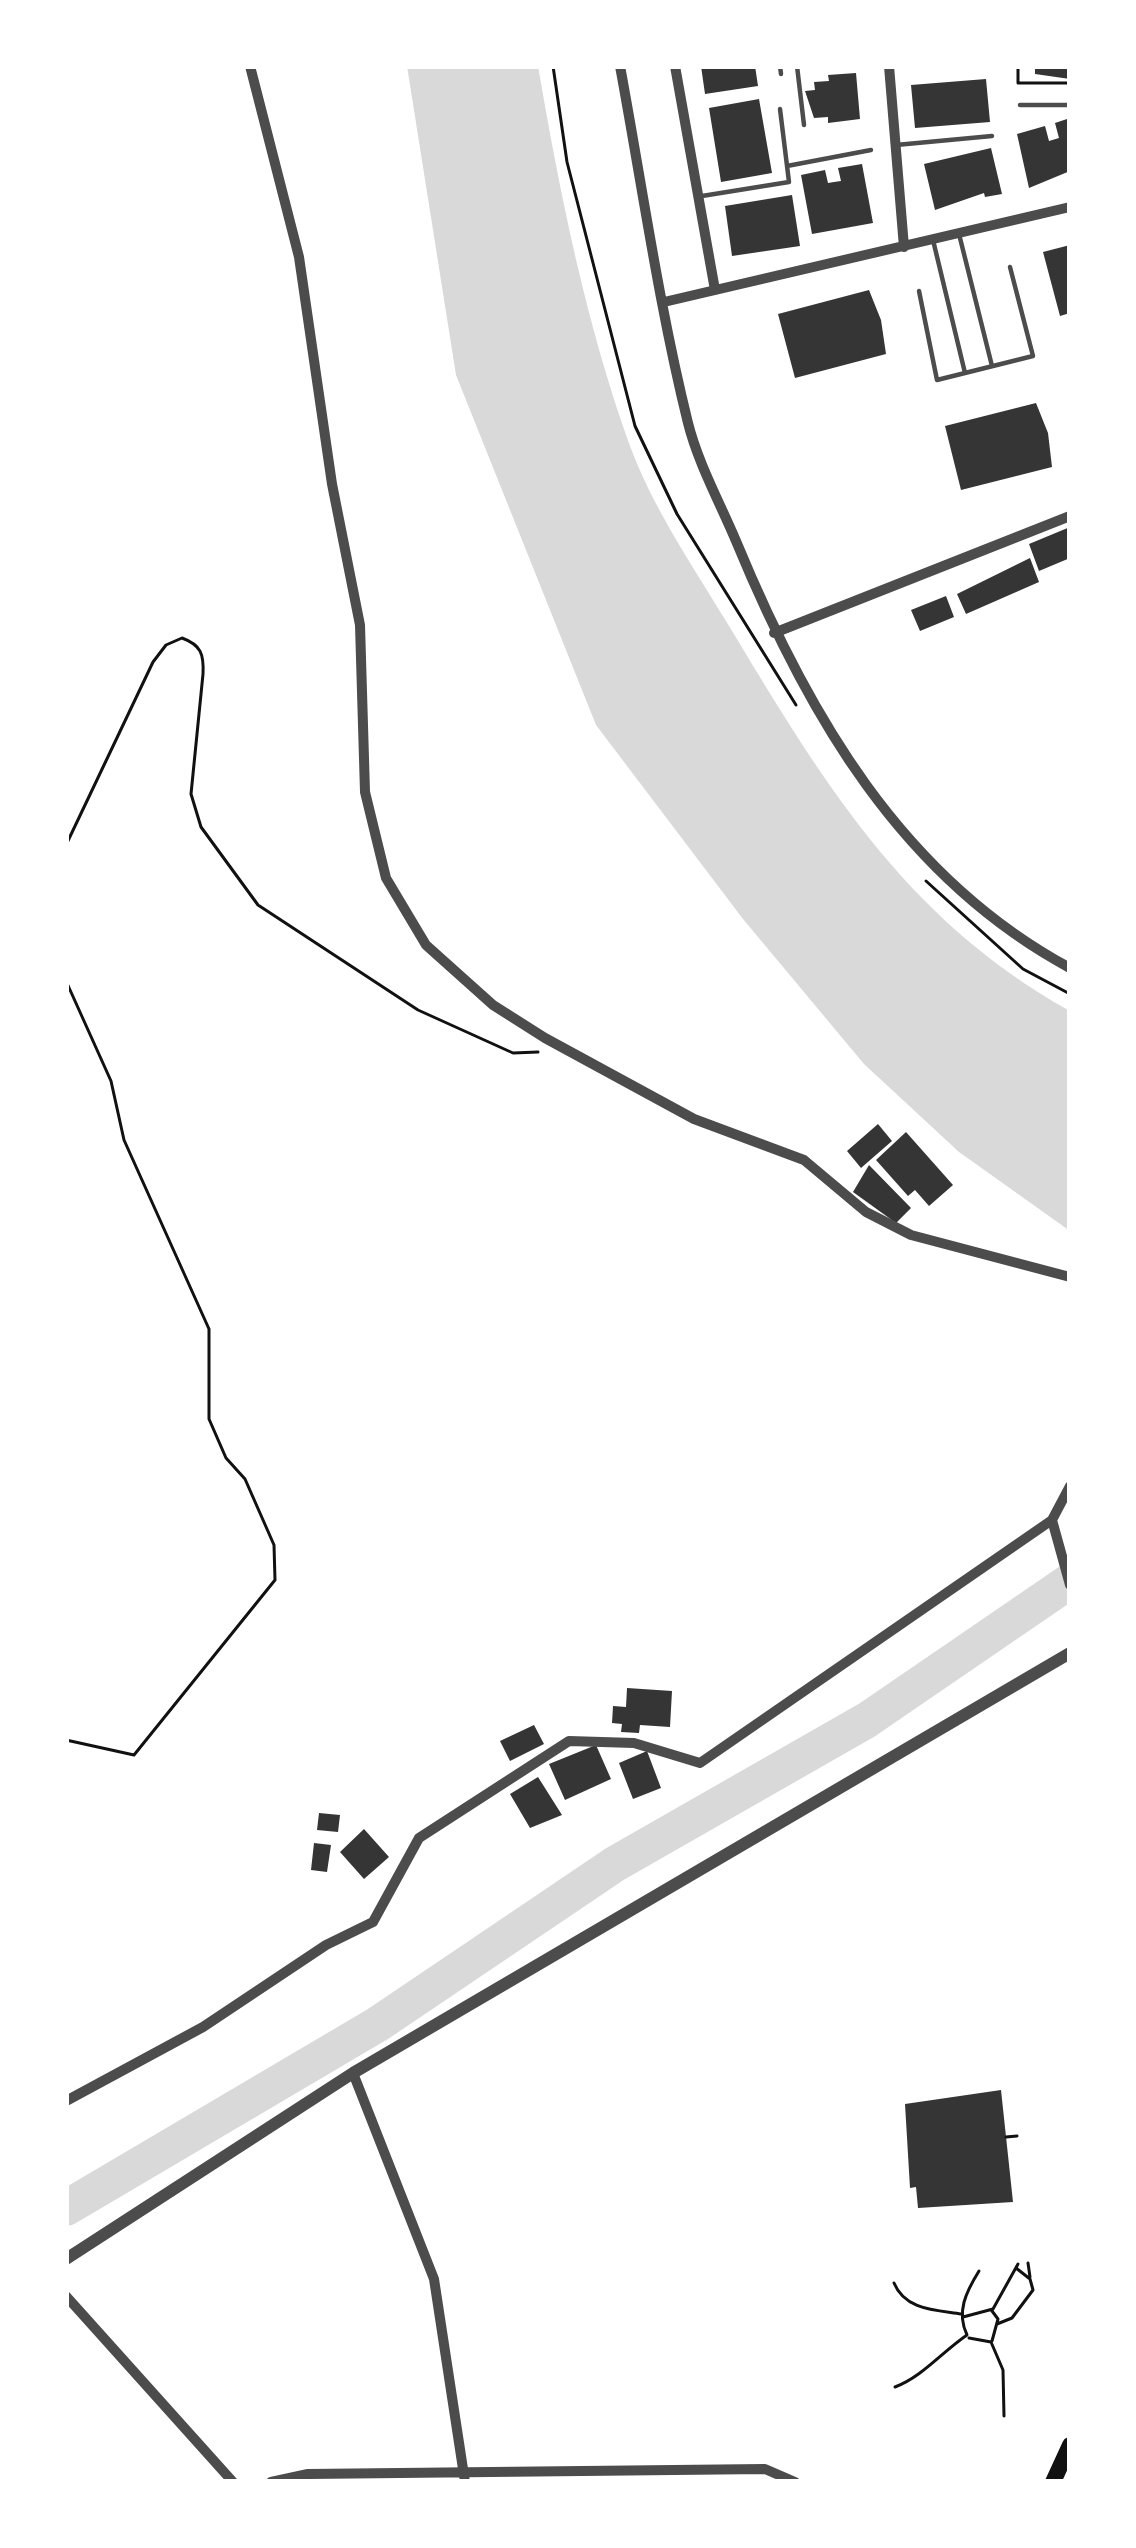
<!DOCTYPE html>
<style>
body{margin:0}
#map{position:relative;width:1136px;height:2548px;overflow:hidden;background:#fff;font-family:"Noto Sans",sans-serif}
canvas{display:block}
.frame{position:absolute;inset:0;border:69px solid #fff;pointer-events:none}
</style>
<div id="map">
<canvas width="1136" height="2548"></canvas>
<div class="frame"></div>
</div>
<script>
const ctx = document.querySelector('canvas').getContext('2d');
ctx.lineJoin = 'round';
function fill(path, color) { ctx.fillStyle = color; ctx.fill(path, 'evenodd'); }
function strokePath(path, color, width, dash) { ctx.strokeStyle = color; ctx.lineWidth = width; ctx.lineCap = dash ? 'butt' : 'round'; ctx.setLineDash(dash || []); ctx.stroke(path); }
const water = new Path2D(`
 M407,66h131c22,128 48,258 92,380 23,62 62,119 96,175 96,159 177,297 344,390v220l-111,-79 -95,-88 -121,-145 -147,-194 -140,-350z`);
const river = new Path2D(`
 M66,2208l312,-184 237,-160 252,-144 203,-139`);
const building = new Path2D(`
 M701,66h54l3,20 -53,8z
 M1035,66h35v13l-35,-5z
 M856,73l4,46 -32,4v-6l-14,1 -9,-27 10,-1 -1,-8 15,-1 -1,-6z
 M986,79l4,43 -75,6 -4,-43z
 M759,99l13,74 -51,9 -12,-74z
 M1070,118v53l-41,17 -12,-54 28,-8 4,15 10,-3 -4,-15z
 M991,148l11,46 -17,3 -1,-4 -49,17 -11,-46z
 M862,164l11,59 -61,11 -11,-59 24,-5 3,13 6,-1 7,-1 -3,-13z
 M792,195l8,51 -68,10 -7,-50z
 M1070,245v68l-10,3 -17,-64z
 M869,290l12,30 5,34 -91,24 -17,-64z
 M1036,403l12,30 4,34 -91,23 -16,-64z
 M1070,527v31l-31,13 -10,-27z
 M1030,558l9,24 -73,32 -9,-20z
 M946,596l8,21 -34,14 -9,-21z
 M878,1124l14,17 -31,27 -14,-17z
 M906,1132l47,53 -24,21 -14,-16 -7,6 -32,-36z
 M869,1165l42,43 -15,15 -43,-31z
 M627,1688l45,3 -2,36 -30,-2 -1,8 -18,-1 1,-8 -10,-1 1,-17 13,1z
 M534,1725l10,19 -34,17 -10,-20z
 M596,1745l15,34 -46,21 -16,-36z
 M647,1751l14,37 -28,11 -14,-36z
 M538,1777l24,38 -32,13 -20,-34z
 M319,1813l21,2 -2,17 -21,-2z
 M364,1829l25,28 -25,22 -24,-27z
 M314,1843l17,2 -4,27 -16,-2z
 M1001,2090l12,112 -95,6 -2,-21 -6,1 -5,-84z`);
const path = new Path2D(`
 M553,66l14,96 68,264 42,88 119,191
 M1018,66v17h52
 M66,845l87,-183 13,-17 16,-7c19,7 22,16 21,36l-12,120 10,33 57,78 160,105 95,43 25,-1
 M926,881l97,88 47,25
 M66,981l45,100 13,59 85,189v90l17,39 19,21 29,66 1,35 -141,175 -68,-15
 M1006,2137l11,-1
 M1028,2263l2,14
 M894,2283c11,27 41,27 67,31
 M992,2311l6,8 -6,22
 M963,2317l30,-8 25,-45
 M997,2324l15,-6 21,-28 -3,-11 -14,-11
 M969,2338l22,4 12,28 1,46
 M895,2387c27,-10 47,-35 72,-52 -11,-23 -1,-43 12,-64`);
const service = new Path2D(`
 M780,66l1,8
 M797,66l7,59
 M1020,105h50
 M896,145l96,-9
 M787,166l84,-16
 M702,196l87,-14 -9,-73
 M959,234l33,132
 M933,240l32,133
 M919,291l18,89 96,-24 -23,-89`);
const minor = new Path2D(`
 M250,66l49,191 33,227 28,141 5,167 21,86 40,67 67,60 52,33 149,81 110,41 62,52 45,23 159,42
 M620,66c22,119 39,240 68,357 10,40 32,80 48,118 71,172 165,336 334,427
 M675,66l40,224
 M889,66l15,181
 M664,302l406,-95
 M774,633l296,-117
 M1070,1486l-18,34 18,65
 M353,2073l81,206 31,203
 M66,2101l137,-74 123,-82 47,-23 46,-84 150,-97 65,2 66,20 352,-243
 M66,2296l167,186
 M271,2482l37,-8 457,-5 30,13`);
const tertiary = new Path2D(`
 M66,2259l287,-186 717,-420`);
const trunk = new Path2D(`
 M1053,2482l17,-37`);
fill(water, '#d9d9d9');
strokePath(river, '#d9d9d9', 36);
fill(building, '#353535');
strokePath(path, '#111', 3);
strokePath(service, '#4c4c4c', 4.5);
strokePath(minor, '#4c4c4c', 10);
strokePath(tertiary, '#4c4c4c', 12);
strokePath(trunk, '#111', 16);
</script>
